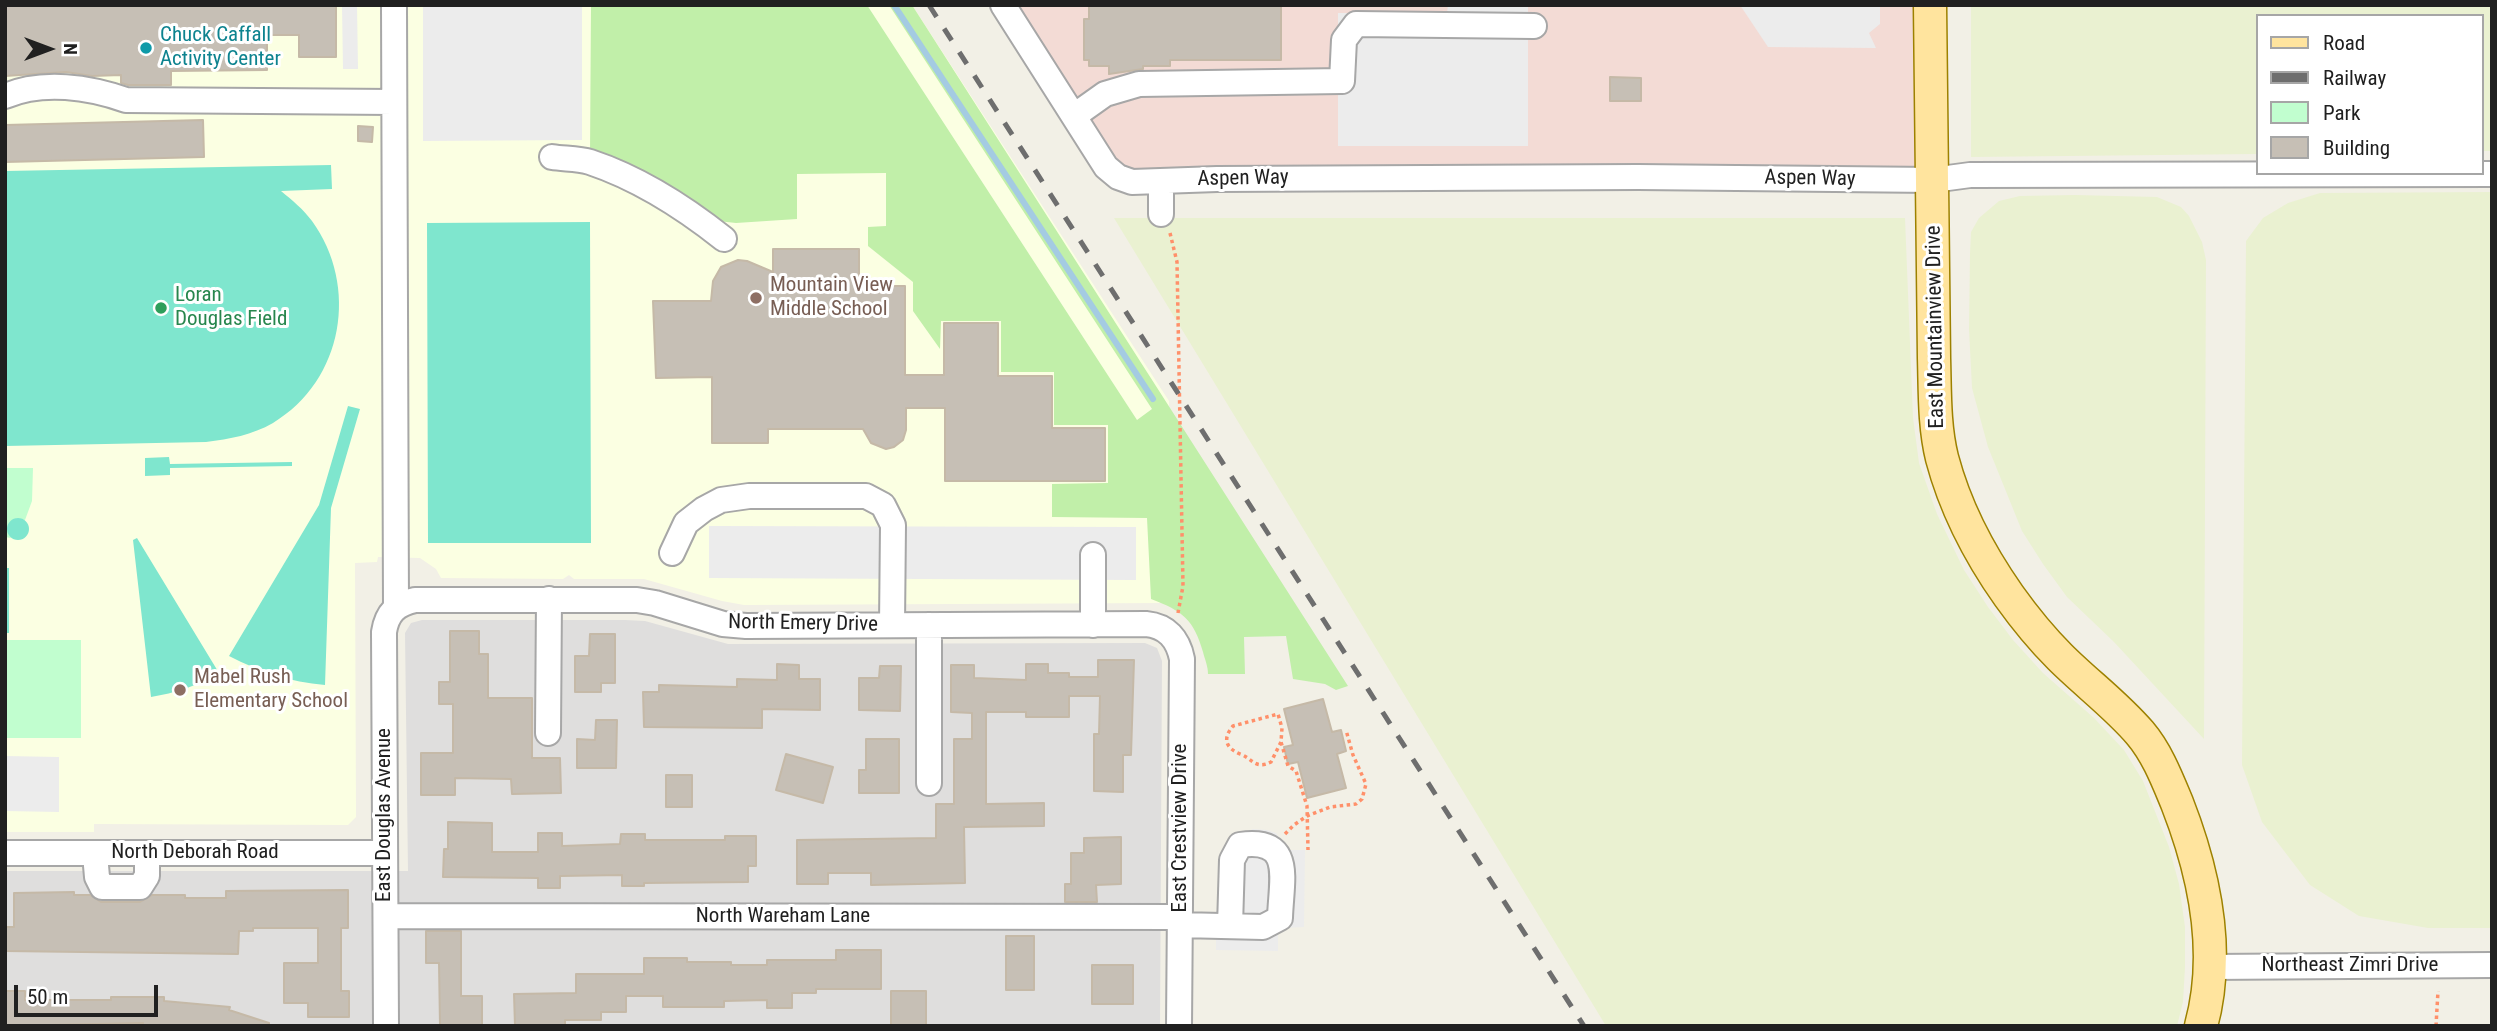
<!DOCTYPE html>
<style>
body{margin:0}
#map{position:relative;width:2497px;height:1031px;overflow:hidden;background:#f2f0e6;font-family:"Roboto Condensed",sans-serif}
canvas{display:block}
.frame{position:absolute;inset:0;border:7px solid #202020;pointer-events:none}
.legend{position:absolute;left:2256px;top:14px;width:228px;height:161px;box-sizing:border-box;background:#fff;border:2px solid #a6a6a6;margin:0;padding:9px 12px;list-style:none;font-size:21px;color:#202020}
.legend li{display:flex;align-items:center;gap:14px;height:35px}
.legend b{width:35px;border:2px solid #a6a6a6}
.north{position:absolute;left:14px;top:14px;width:70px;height:70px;-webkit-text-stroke:5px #fff;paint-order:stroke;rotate:90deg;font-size:19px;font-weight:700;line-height:28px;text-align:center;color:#202020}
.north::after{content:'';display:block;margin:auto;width:24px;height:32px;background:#202020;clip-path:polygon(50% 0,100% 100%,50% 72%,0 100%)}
.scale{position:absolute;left:14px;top:985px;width:144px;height:32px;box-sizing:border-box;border:4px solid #202020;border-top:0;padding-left:9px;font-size:21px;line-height:24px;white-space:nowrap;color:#202020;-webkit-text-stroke:5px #fff;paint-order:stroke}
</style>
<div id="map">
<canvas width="2497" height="1031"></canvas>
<div class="frame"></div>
<ul class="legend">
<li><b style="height:9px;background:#ffe49e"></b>Road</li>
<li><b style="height:9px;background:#6e6e6e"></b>Railway</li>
<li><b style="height:19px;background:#c1fecf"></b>Park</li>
<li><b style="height:19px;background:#c6bfb5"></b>Building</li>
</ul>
<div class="north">N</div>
<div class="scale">50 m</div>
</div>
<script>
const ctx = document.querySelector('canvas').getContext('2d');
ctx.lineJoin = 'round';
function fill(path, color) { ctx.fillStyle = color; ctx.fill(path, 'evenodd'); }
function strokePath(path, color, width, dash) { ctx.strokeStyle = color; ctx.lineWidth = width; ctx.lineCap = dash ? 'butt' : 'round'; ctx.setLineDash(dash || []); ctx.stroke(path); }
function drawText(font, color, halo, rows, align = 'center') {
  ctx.font = font + ' "Roboto Condensed",sans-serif'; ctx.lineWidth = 6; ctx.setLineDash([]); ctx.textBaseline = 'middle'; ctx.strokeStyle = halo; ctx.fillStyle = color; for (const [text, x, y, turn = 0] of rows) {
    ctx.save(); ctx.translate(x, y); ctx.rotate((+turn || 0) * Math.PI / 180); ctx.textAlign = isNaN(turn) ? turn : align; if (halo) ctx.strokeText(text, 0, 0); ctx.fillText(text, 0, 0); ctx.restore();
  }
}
const residential = new Path2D(`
 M625,620l20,1 83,23 417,-1 12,5 5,13 -2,365h-1155v-155h403l-3,-238 6,-10 11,-3z`);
const commercial = new Path2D(`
 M998,5h935v175l-772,1 -55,-14z`);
const education = new Path2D(`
 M5,5h907l257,396 -2,202 -423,2 -22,-4 -78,-22h-70l-5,-4 -6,4 -122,-1 -5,-9 -16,-11 -42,-1 -1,5 -22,1 1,254 -8,8 -254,-1v8h-89z`);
const farmland = new Path2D(`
 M1971,5h521v146h-11v-135h-224v138l-286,3z
 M2492,192v736h-64l-69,-12 -49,-31 -48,-63 -20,-57 4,-524 17,-23 25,-15 32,-10z
 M2075,195l82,2 24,10 8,9 13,26 4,18 -2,479 -90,-97 -47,-45 -24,-33 -21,-33 -19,-47 -15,-37 -16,-59 -3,-59 1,-75 1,-22 8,-14 20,-17 21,-5z
 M1114,218h791l8,200 6,45 18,51 27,56 24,37 25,33 30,33 51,45 30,32 19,31 26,66 10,37 6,43v40l-2,35 -6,24h-571z`);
const grass = new Path2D(`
 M591,5h276l270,415 15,-11 -263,-404h23l436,681 -12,4 -11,-6 -32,-5 -7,-43 -42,1 1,37h-37c0,-8 -3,-14 -5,-22 -9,-32 -20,-41 -52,-53l-4,-81 -95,-1v-33l56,-1v-58h-54v-53h-53v-51h-60l-1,28 -27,-38v-29l-45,-36v-19l18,-1v-53l-89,1v45l-61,4 -18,-2 -128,-66z`);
const park = new Path2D(`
 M5,468h28l-1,33 -7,19 -8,-2 -10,12 4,8 -6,-1z
 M5,640h76v98h-76z`);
const pitch = new Path2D(`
 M331,165l1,24 -51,2c11,9 22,18 31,30 47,65 32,159 -39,202 -21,12 -43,16 -67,19l-201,4v-275z
 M590,222l1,321h-163l-1,-320z
 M348,406l12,3 -29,99 -6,177c-35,-3 -65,-13 -96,-29l90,-151z
 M169,457l1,7 122,-2v4l-122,2v7l-25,1v-18z
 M7 529a11 11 0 1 1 22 0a11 11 0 1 1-22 0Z
 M137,538l82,135c-22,13 -44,20 -68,24l-18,-157z
 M5,568h4v65h-4z`);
const parking = new Path2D(`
 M342,5h15l1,64h-15z
 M423,5h159v135l-159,1z
 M1448,5h80v141h-190v-133h109z
 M1740,5h140v19l-11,9 7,15 -108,-1z
 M709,526l427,1v53l-427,-2z
 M5,756l54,1v55l-54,-1z
 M1253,829l14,1 9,3 12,17h17l-1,77 -20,1 -6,5v18l-62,-1v-38l5,-3 20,-74z`);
const stream = new Path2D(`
 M894,5l259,394`);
const building = new Path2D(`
 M5,5h331v52h-37v-22h-32v35l-96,1v14h-43l-7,-2v-8l-29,1 -26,-4 -61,4z
 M1089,5h192v55h-111v6h-27v3l-34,5v-8h-20v-6h-5v-41h5z
 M1610,77l31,1v23h-31z
 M203,120l1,37 -199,5v-37z
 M358,126l15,1 -1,15 -14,-1z
 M773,249h86v37h46v89h39v-52h54v53h54v52h53v53h-160v-73h-39v22l-3,10 -9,7 -8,2 -15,-6 -8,-14h-95v14h-56v-66l-56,1 -3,-77h58l2,-20 8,-14 17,-7 9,1 26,11z
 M450,631h29v23h9v44h44v60h28l1,35 -49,1 -1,-15 -56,-1v17h-34v-42h32v-49h-14v-22h11z
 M590,634h25v49h-14v9h-26v-36h14z
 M1098,660h36l-3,95h-8v37l-29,-1v-57h5l1,-38h-31v21h-43v-5h-40v92l58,-1v23l-80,1 1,56 -94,2v-12h-43v11h-31v-44l139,-2v-34h18v-65h18v-26l-21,-1v-47h23v13l52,2v-16h22v9h21v4h29z
 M777,664l22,1v14h21v31l-58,-1v19l-118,-1 -1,-35h16v-7l78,2v-8l40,1z
 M880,666h21l-1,45 -41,-1v-32h20z
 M1323,699l9,33 9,-2 5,21 -9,3 9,34 -39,10 -9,-36 -10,2 -4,-17 9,-2 -9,-36z
 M596,720h21l-1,48h-39v-29l18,1z
 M866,739h33v54h-40v-23h7z
 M786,754l47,13 -10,36 -47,-13z
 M666,775h26v32h-26z
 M448,822l44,1v29h46v-19h24v13l58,-2 1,-10h24v6h80v-4h31v30h-8v16l-104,1v3h-22v-11l-62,1v12h-22v-10l-95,-1 1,-28h4z
 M1121,837v47l-25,1 1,17h-32v-18h6v-31h13v-15z
 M348,890v38h-7v63h8v26h-41v-14h-24v-40h34v-35h-65v3h-14l-1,23 -233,-3v-24h9v-34l60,-1v3h16l11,7h39l12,-7h33v3h41v-7z
 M426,931h35v65h21v30h-42l-1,-63h-13z
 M1006,936h28v54h-28z
 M836,950h45v39h-65v4h-24v15h-25v-8l-43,1v6h-61v-11h-37v16h-25v8h-36v6h-50l-1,-32 62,-1v-19h68v-16h43v4h44v3h36v-5h69z
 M1092,965h41v39h-41z
 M5,991h20v9h86v-3h53v4l66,6 -1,3 40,13v3h-126v-3l-138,3z
 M891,991h35v35h-35z`);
const path = new Path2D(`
 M1170,233l7,29 6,324 -5,27
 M1281,742l-10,20c-16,8 -19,-4 -31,-8 -14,-6 -18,-15 -7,-28l45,-12 4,14 -1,14 7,24 8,5 11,35 1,44
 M1285,834l9,-9 13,-9 23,-9 26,-3 6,-5 4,-15 -13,-29 -7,-25
 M2436,1026l2,-35`);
const minor = new Path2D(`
 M394,5l2,602
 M1003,5l103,162 12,10 14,5 85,-3 421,-2 295,3 37,-5 522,-1
 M5,96c38,-16 84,-9 121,4l268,2
 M1074,116l31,-22 34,-10 203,-3 2,-41 12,-16 178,2
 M552,157c12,2 26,1 38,5 48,16 95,46 134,77
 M1161,181v33
 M672,553l14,-30 18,-14 17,-9 28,-4h117l17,9 10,20 -1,100
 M1093,555v70
 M929,625v158
 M548,733l1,-134
 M5,853h380
 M95,854l2,23 5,10h38l7,-11v-22
 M386,916l794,1
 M1180,925l83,2 17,-9c1,-38 15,-81 -40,-73l-8,15 -2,66
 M2209,967l283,-2
 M386,1026l-2,-394c3,-19 12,-28 31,-32h222l18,3 68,21 23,2 400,-2c21,2 32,15 36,35l-3,367`);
const major = new Path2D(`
 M1930,5l4,353c1,33 0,68 8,100 13,49 38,97 67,138 15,21 32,42 51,61 26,26 56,48 80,76 17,20 27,46 37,70 27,69 44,150 24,223`);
const rail = new Path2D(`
 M929,5l655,1021`);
const markers = [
 [146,48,7,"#0f9aa8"],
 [756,298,7,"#8d6e63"],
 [161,308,7,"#2e9e5b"],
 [180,690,7,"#8d6e63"]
];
const cultureNames = [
 ["Chuck Caffall",160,36],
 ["Activity Center",160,60]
];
const streetNames = [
 ["Aspen Way",1243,179,-1],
 ["Aspen Way",1810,179,1],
 ["East Mountainview Drive",1936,327,-91],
 ["North Emery Drive",803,624,1],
 ["East Douglas Avenue",385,815,-90],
 ["East Crestview Drive",1181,828,-90],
 ["North Deborah Road",195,853],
 ["North Wareham Lane",783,917],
 ["Northeast Zimri Drive",2350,966]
];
const educationNames = [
 ["Mountain View",770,286],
 ["Middle School",770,310],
 ["Mabel Rush",194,678],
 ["Elementary School",194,702]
];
const leisureNames = [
 ["Loran",175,296],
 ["Douglas Field",175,320]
];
fill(residential, '#dfdedd');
fill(commercial, '#f3dbd5');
fill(education, '#fbffe2');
fill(farmland, '#eaf1d1');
fill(grass, '#c1efa9');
fill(park, '#c1fecf');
fill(pitch, '#7fe6ce');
fill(parking, '#ececec');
strokePath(stream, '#a4cbe2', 6);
fill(building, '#c6bfb5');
strokePath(building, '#c5b9a7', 2);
strokePath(minor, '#a7a7a7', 28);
strokePath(major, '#9d8100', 35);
strokePath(path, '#ff906a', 3.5, [3.5, 3.5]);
strokePath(minor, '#fff', 24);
strokePath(major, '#ffe49e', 32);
strokePath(rail, '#6e6e6e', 5, [14, 14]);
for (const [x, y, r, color] of markers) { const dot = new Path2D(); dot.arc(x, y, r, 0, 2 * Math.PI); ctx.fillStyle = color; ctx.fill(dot); strokePath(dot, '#fff', 2.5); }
drawText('21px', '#0d838f', '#fff', cultureNames, 'left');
drawText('21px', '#202020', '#fff', streetNames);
drawText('21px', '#785e54', '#fff', educationNames, 'left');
drawText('21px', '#27864d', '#fff', leisureNames, 'left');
</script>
